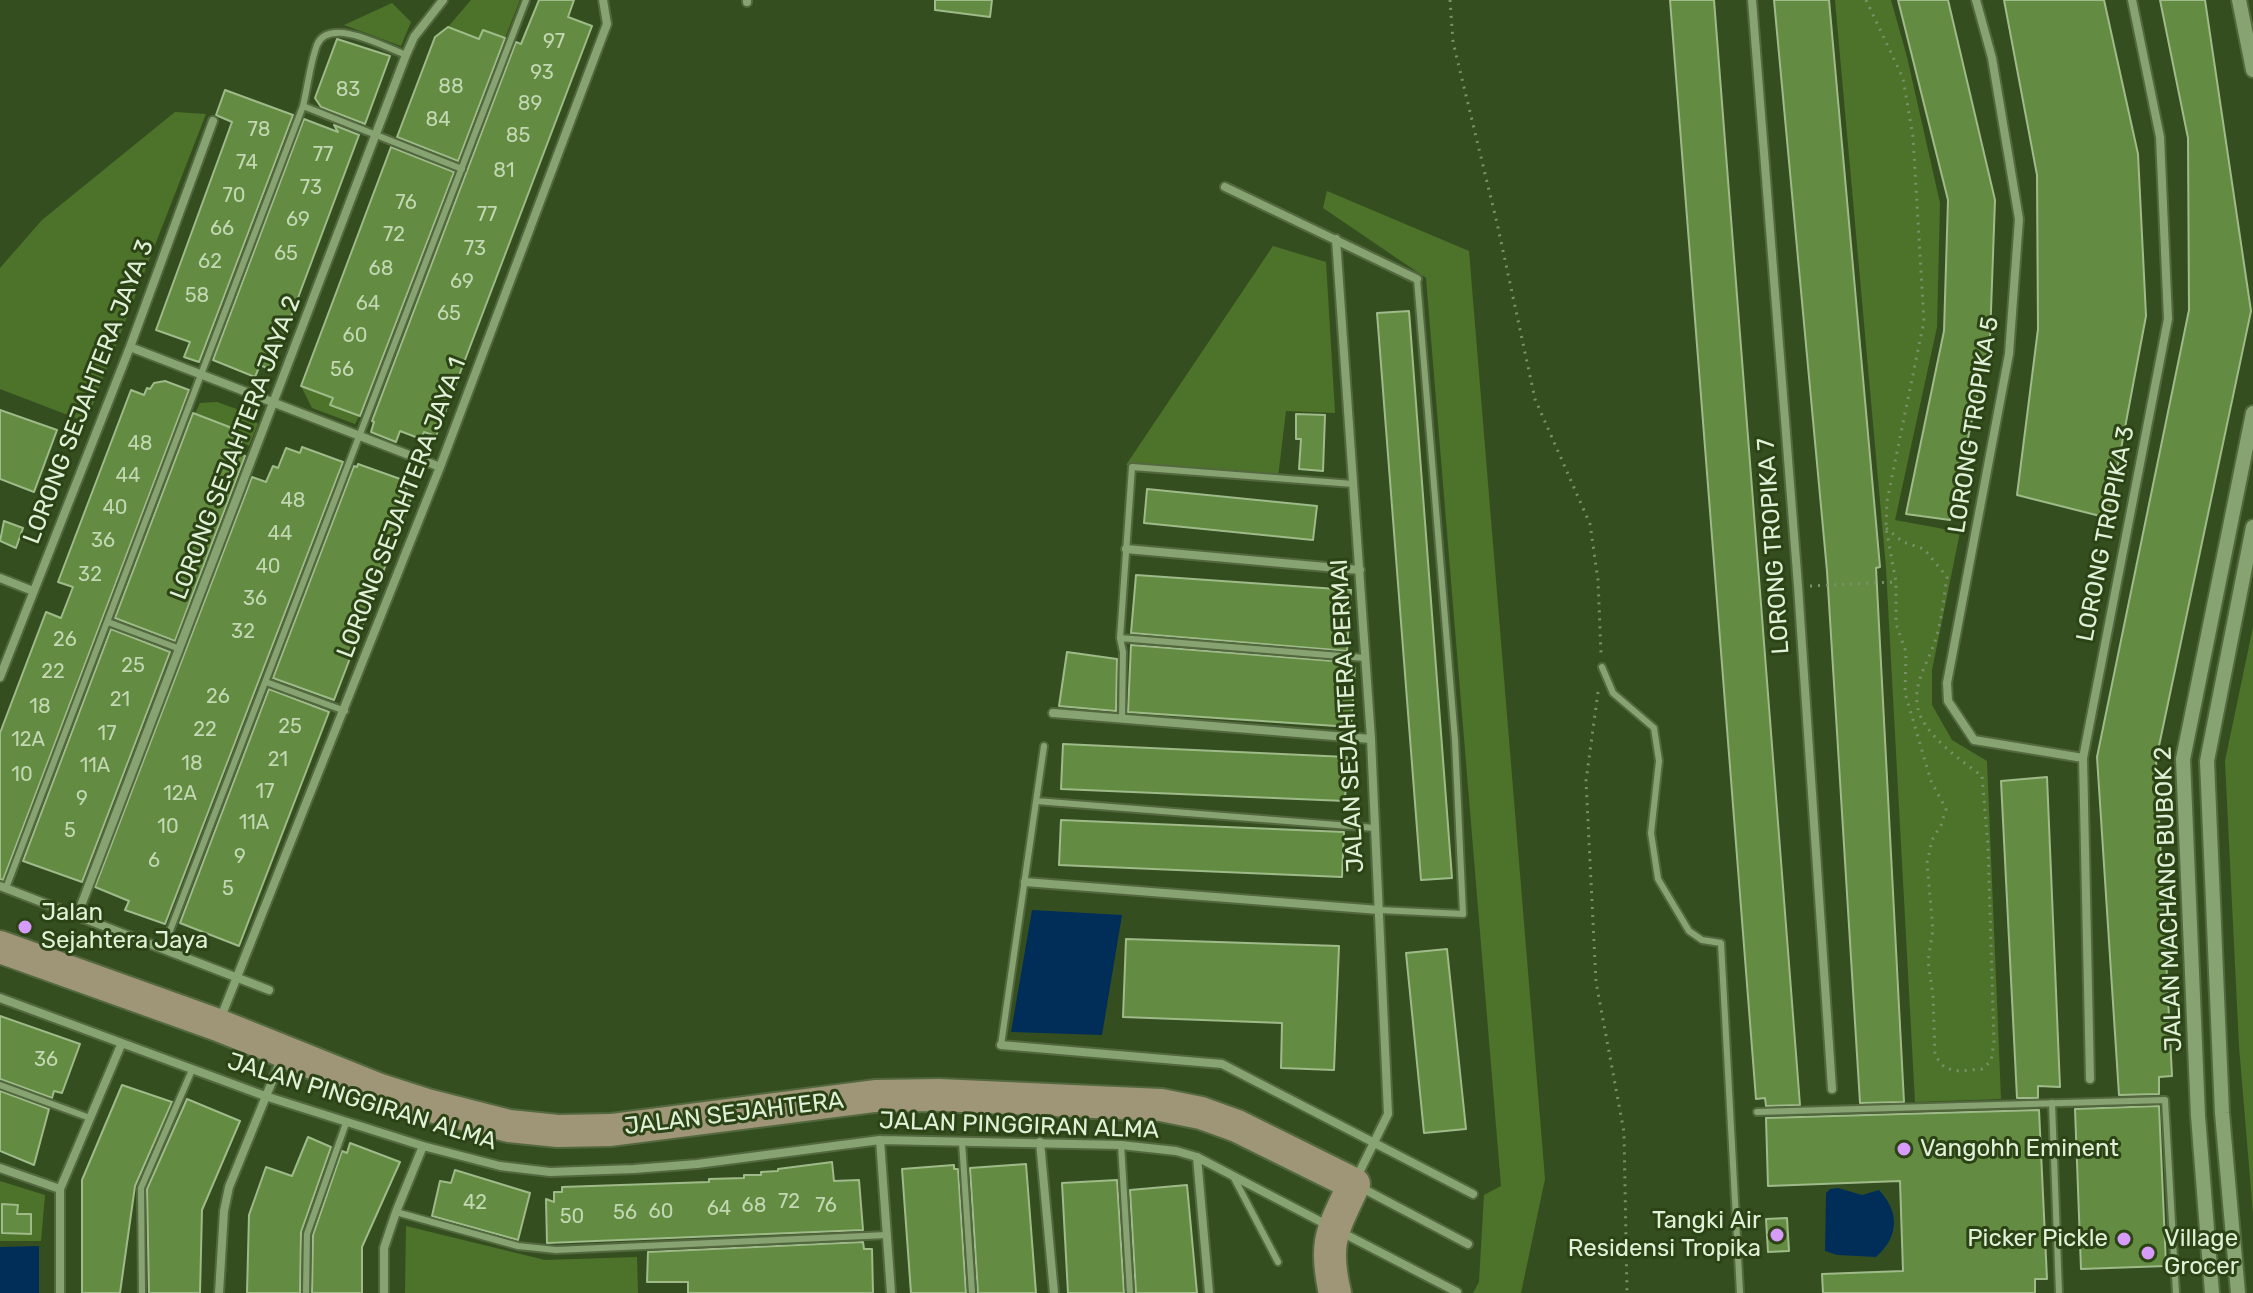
<!DOCTYPE html>
<style>
body{margin:0}
canvas{display:block;background:#354e20}
</style>
<canvas width="2253" height="1293"></canvas>
<script>
const ctx = document.querySelector('canvas').getContext('2d');
ctx.lineJoin = 'round';
function fill(path, color) { ctx.fillStyle = color; ctx.fill(path, 'evenodd'); }
function strokePath(path, color, width, dash) { ctx.strokeStyle = color; ctx.lineWidth = width; ctx.lineCap = dash ? 'butt' : 'round'; ctx.setLineDash(dash || []); ctx.stroke(path); }
function drawText(font, color, halo, rows, align = 'center') {
  ctx.font = font + ' Rubik,sans-serif'; ctx.lineWidth = 6; ctx.setLineDash([]); ctx.textBaseline = 'middle'; ctx.strokeStyle = halo; ctx.fillStyle = color; for (const [text, x, y, turn = 0] of rows) {
    ctx.save(); ctx.translate(x, y); ctx.rotate((+turn || 0) * Math.PI / 180); ctx.textAlign = isNaN(turn) ? turn : align; if (halo) ctx.strokeText(text, 0, 0); ctx.fillText(text, 0, 0); ctx.restore();
  }
}
const green = new Path2D(`
 M471,0h49l-15,38 -22,-8 -4,9 -31,-12z
 M1835,0h56l16,57 33,146 -3,124 -42,193 65,12 -28,138v35l20,35 35,21 14,338 -86,3 -29,-534z
 M392,3l19,19 -10,24 -57,-21z
 M175,112l31,2 -120,308 -86,-33v-121l42,-48z
 M1327,191l142,60 76,928 -24,114h-48l6,-11 5,-87 17,-9 -75,-908 -103,-70z
 M1273,246l53,16 9,151 -49,-2 -8,66 -152,-12z
 M301,386l32,12 -2,7 28,11 -4,8 -43,-16z
 M217,402l28,10 13,12 -9,22 -20,-11 2,-7 -36,-14 5,-11z
 M2253,627v587l-14,-168 -14,-285z
 M0,1181l45,14 -4,46h-41z
 M406,1226l139,34 92,-3 1,36h-233z`);
const water = new Path2D(`
 M1032,910l90,5 -20,120 -91,-3z
 M1838,1188l24,7 17,-5c21,22 20,47 -3,67l-39,-2 -12,-4 1,-58 4,-4z
 M39,1246v47h-39v-46z`);
const building = new Path2D(`
 M539,0h35l-6,17 24,9 -156,410 -12,-4 -3,7 -21,-8 -4,11 -25,-10 3,-10 -2,-1 144,-379 5,2z
 M935,0h57l-2,17 -55,-7z
 M1670,0h44l86,1105 -34,1 -1,-8 -9,1z
 M1774,0h55l51,567 -4,1 28,534 -44,1 -33,-532z
 M1898,0h50l47,200 -5,138 -40,182 -44,-6 38,-183 4,-131z
 M2004,0h100l34,154 8,162 -38,202 -91,-23 21,-166 -1,-154z
 M2160,0h45l46,311 -95,449 16,316 -13,1v17l-40,1 -22,-338 92,-447 -1,-172z
 M448,27l31,12 4,-9 22,8 -47,123 -61,-24 38,-100z
 M337,39l53,17 -25,68 -44,-17 -6,-9z
 M225,90l68,25 -94,247 -15,-5 6,-15 -34,-12 76,-208 -16,-7z
 M304,119l34,13 -4,-7 25,10 -88,235 -11,-5 -5,12 -42,-17z
 M391,147l63,25 -94,244 -30,-11 3,-7 -32,-12z
 M1409,311l43,567 -31,2 -44,-567z
 M165,381l24,9 -186,490 -3,-1v-146l46,-121 15,6 12,-31 -15,-5 73,-192 13,5 3,-7 3,1 4,-6z
 M0,410l57,20 -23,62 -34,-13z
 M193,413l39,15 -3,7 13,5 -5,13 8,3 -70,185 -60,-23z
 M1296,414l29,1 -2,56 -24,-2 2,-30h-5z
 M302,447l41,15 -178,462 -40,-14 4,-9 -34,-14 157,-410 14,5 7,-16 5,2 8,-20 14,5z
 M358,464l45,16 8,19 -77,201 -61,-22 81,-212 3,1z
 M1147,489l170,17 -4,34 -169,-17z
 M4,521l19,7 -7,20 -16,-7z
 M1136,575l215,15 -4,61 -216,-18z
 M111,629l59,23 -88,230 -59,-21z
 M1131,645l215,17v5l9,1 -4,59 -223,-15z
 M1067,652l50,7 -1,52 -57,-5z
 M269,689l60,23 -90,234 -59,-23z
 M1063,744l284,13 -2,44 -284,-12z
 M2047,777l13,310 -22,-1v12h-21l-16,-317z
 M1061,820l283,12 -2,45 -283,-12z
 M1126,939l213,7 -5,124 -53,-2 1,-45 -159,-6z
 M1447,949l19,180 -42,4 -18,-180z
 M0,1016l80,28 -18,49 -8,-2 -2,7 -52,-19z
 M122,1085l50,17 -37,84 -15,107h-38v-113z
 M0,1091l49,18 -15,56 -34,-14z
 M187,1099l53,22 -38,89 -2,83h-51l-2,-104z
 M2159,1106l7,160 -85,3 -6,-160z
 M2039,1110l8,169h-12v14h-212l-1,-19 81,-3 -3,-90 -132,5 -2,-68z
 M308,1137l23,10 -30,85 -1,61h-53l2,-78 17,-48 26,9z
 M350,1143l50,19 -38,85v46h-50l1,-58 29,-84 5,2z
 M832,1162l2,19 25,-1 4,50 -316,13 -1,-44 8,3v-10h8v-5l147,-5v-3l35,-1v-3h17v-3l17,-1v-2z
 M1026,1164l10,129h-58l-8,-125z
 M954,1165v4h4l8,124h-55l-9,-124z
 M455,1170l75,23 -12,47 -86,-24 8,-35 11,2z
 M1117,1180l7,113h-56l-6,-110z
 M1187,1185l10,108h-61l-6,-103z
 M2,1204l16,1 -1,9h14v20l-29,-1z
 M1787,1218l2,33 -21,1 -2,-33z
 M863,1242l1,7h8l1,44h-185v-11h-41l1,-30z`);
const path = new Path2D(`
 M1450,0l3,42 44,181 38,176 55,125 8,56 3,73
 M1866,0l37,78 10,59 11,184 -37,180 -1,27 10,54v42l10,28 -1,41 26,88 15,28 -5,16 -9,15 -5,23 6,67 -5,31 5,34 2,61 10,12 14,3 23,-2 9,-8 3,-19 -6,-196 -6,-70c-20,-15 -58,-41 -64,-67 -6,-27 11,-47 18,-71 6,-20 8,-41 11,-61l-23,-28 -21,-7 -17,-14
 M1810,586l84,-4
 M1598,692l-12,89 10,201 28,150 3,161`);
const service = new Path2D(`
 M303,106l159,63
 M108,622l72,27
 M1120,638l245,20
 M1602,667l11,26 41,35 5,33 -8,72 7,46 31,52 13,9 19,3 19,350
 M266,682l79,29
 M1122,719l1,-67 -3,-14 12,-171 221,17
 M1036,801l339,27
 M6,888l297,-782c5,-20 7,-43 14,-61 12,-29 68,2 89,10
 M1379,910l84,4 -8,-174 -38,-461
 M163,949l363,-949
 M1001,1045l43,-299
 M0,1085l90,33
 M2052,1103l7,190
 M1757,1112l408,-12 11,193
 M962,1142l10,151
 M1121,1145l9,148
 M1233,1176l45,86
 M396,1212l122,34 38,4 331,-15
 M142,1293l-1,-105 51,-118
 M306,1293l1,-59 39,-111`);
const minor = new Path2D(`
 M1752,0l46,586 34,503
 M1976,0l16,58 27,161 -10,135 -62,329 1,18 26,39 109,18
 M747,2v-2
 M1225,187l192,92
 M1336,239l35,500 17,375 -31,63
 M130,347l310,120
 M1126,549l234,21
 M0,578l33,13
 M0,677l130,-330 83,-226
 M1053,713l318,26
 M1025,882l354,28
 M0,886l269,104
 M77,916l329,-861 8,-18 29,-37
 M0,998l265,98 158,50 77,20 50,6 84,-3 63,-5 183,-24 241,5 55,6 21,6 132,69
 M221,1017l219,-550 167,-443 -4,-24
 M1001,1045l221,19 251,130
 M2090,1079l-7,-321 85,-439 -8,-182 -28,-137
 M880,1140l11,153
 M1040,1142l14,151
 M1197,1157l12,136
 M0,1168l60,21
 M1360,1187l108,57
 M1341,1232l116,60
 M60,1293v-104l61,-144
 M219,1293l5,-82 5,-24 53,-130
 M384,1293v-45l12,-36 27,-66`);
const tertiary = new Path2D(`
 M2239,0l14,70
 M2212,1293l-14,-177 -15,-357 70,-346
 M2238,1293l-16,-180 -15,-352 46,-234`);
const secondary = new Path2D(`
 M0,947l218,78 162,65 47,15 82,21 49,5 53,-1 264,-34 64,-1 222,10 40,8 36,13 117,58c-21,46 -31,57 -19,109`);
const markers = [
 [25,927,8,"#d79bf9"],
 [1904,1149,8,"#d79bf9"],
 [1777,1235,8,"#d79bf9"],
 [2124,1239,8,"#d79bf9"],
 [2148,1253,8,"#d79bf9"]
];
const numberNames = [
 ["97",554,42],
 ["93",542,73],
 ["88",451,87],
 ["83",348,90],
 ["89",530,104],
 ["84",438,120],
 ["78",259,130],
 ["85",518,136],
 ["77",323,155],
 ["74",247,163],
 ["81",504,171],
 ["73",311,188],
 ["70",234,196],
 ["76",406,203],
 ["77",487,215],
 ["69",298,220],
 ["66",222,229],
 ["72",394,235],
 ["73",475,249],
 ["65",286,254],
 ["62",210,262],
 ["68",381,269],
 ["69",462,282],
 ["58",197,296],
 ["64",368,304],
 ["65",449,314],
 ["60",355,336],
 ["56",342,370],
 ["48",140,444],
 ["44",128,476],
 ["48",293,501],
 ["40",115,508],
 ["44",280,534],
 ["36",103,541],
 ["40",268,567],
 ["32",90,575],
 ["36",255,599],
 ["32",243,632],
 ["26",65,640],
 ["25",133,666],
 ["22",53,672],
 ["26",218,697],
 ["21",120,700],
 ["18",40,707],
 ["25",290,727],
 ["22",205,730],
 ["17",107,734],
 ["12A",28,740],
 ["21",278,760],
 ["18",192,764],
 ["11A",95,766],
 ["10",22,775],
 ["17",265,792],
 ["12A",180,794],
 ["9",82,799],
 ["11A",254,823],
 ["10",168,827],
 ["5",70,831],
 ["9",240,857],
 ["6",154,861],
 ["5",228,889],
 ["36",46,1060],
 ["72",789,1202],
 ["42",475,1203],
 ["68",754,1206],
 ["76",826,1206],
 ["64",719,1209],
 ["60",661,1212],
 ["56",625,1213],
 ["50",572,1217]
];
const streetNames = [
 ["LORONG SEJAHTERA JAYA 3",89,392,-69],
 ["LORONG TROPIKA 5",1974,425,-81],
 ["LORONG SEJAHTERA JAYA 2",236,448,-69],
 ["LORONG SEJAHTERA JAYA 1",402,508,-69],
 ["LORONG TROPIKA 3",2106,534,-79],
 ["LORONG TROPIKA 7",1774,546,-94],
 ["JALAN SEJAHTERA PERMAI",1348,716,-93],
 ["JALAN MACHANG BUBOK 2",2169,899,-92],
 ["JALAN PINGGIRAN ALMA",362,1102,17],
 ["JALAN SEJAHTERA",734,1114,-7],
 ["JALAN PINGGIRAN ALMA",1019,1126,2]
];
const poiNames = [
 ["Jalan",41,913],
 ["Sejahtera Jaya",41,941],
 ["Vangohh Eminent",1920,1149],
 ["Tangki Air",1761,1221,"right"],
 ["Residensi Tropika",1761,1249,"right"],
 ["Picker Pickle",2108,1239,"right"],
 ["Village",2164,1239],
 ["Grocer",2164,1267]
];
fill(green, '#4c7329');
fill(water, '#012e59');
fill(building, '#638b41');
strokePath(building, '#9ebb89', 2);
strokePath(service, '#53683f', 10);
strokePath(minor, '#53683f', 12);
strokePath(tertiary, '#53683f', 18);
strokePath(secondary, '#53683f', 36);
strokePath(path, '#7b906a', 3, [2, 6]);
strokePath(service, '#87a372', 6);
strokePath(minor, '#87a372', 8);
strokePath(tertiary, '#87a372', 14);
strokePath(secondary, '#9e9677', 32);
for (const [x, y, r, color] of markers) { const dot = new Path2D(); dot.arc(x, y, r, 0, 2 * Math.PI); ctx.fillStyle = color; ctx.fill(dot); strokePath(dot, '#2b4315', 3); }
drawText('20px', '#c2d8b2', null, numberNames);
drawText('24px', '#e1f1d7', '#2b4315', streetNames);
drawText('24px', '#e1f1d7', '#2b4315', poiNames, 'left');
</script>
